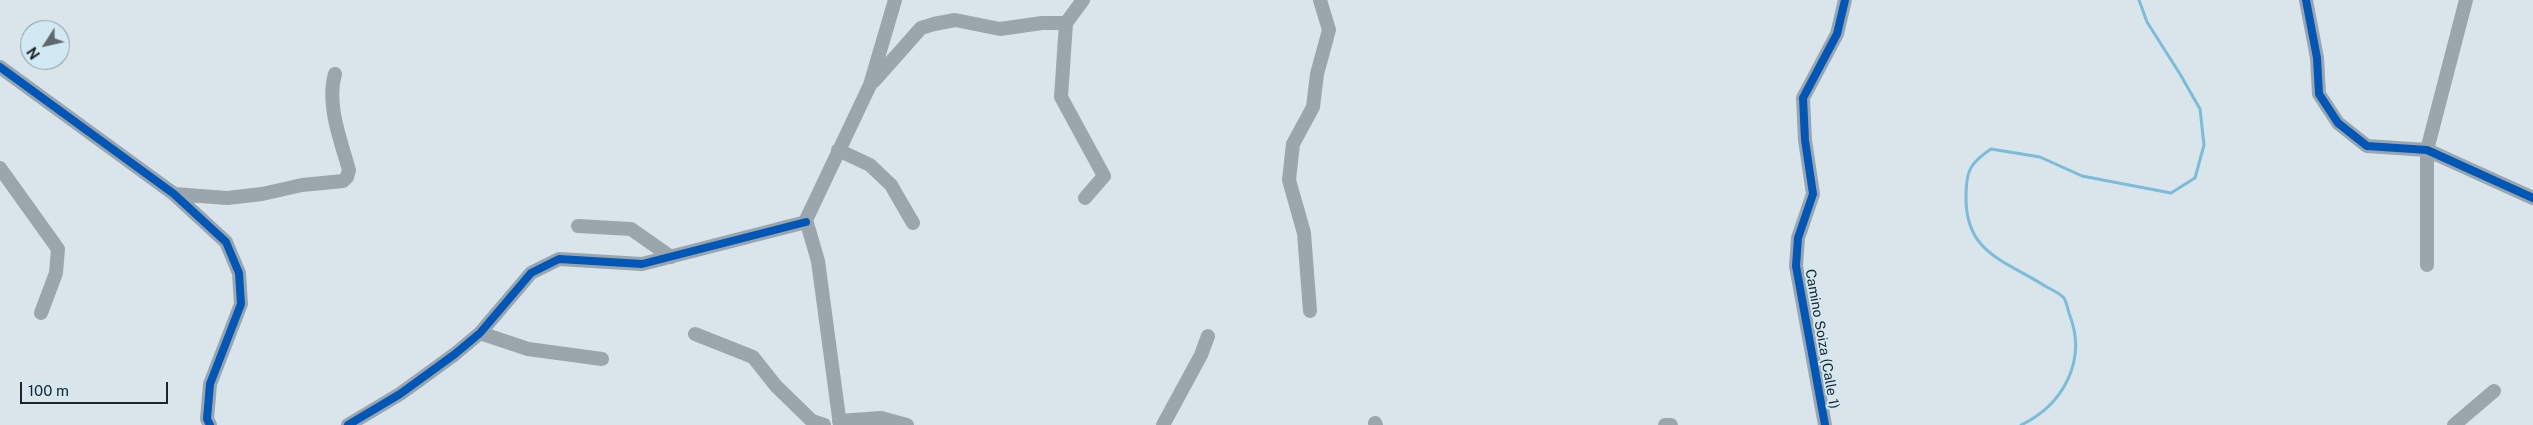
<!DOCTYPE html>
<style>
body{margin:0}
#map{position:relative;width:2533px;height:425px;overflow:hidden;background:#d9e5eb;font-family:"Public Sans",sans-serif}
canvas{display:block}
.north{position:absolute;left:20px;top:20px;width:50px;height:50px;box-sizing:border-box;background:#d2e8f2;border:1px solid #8a9aa2;border-radius:50%;rotate:235deg;font-size:14px;font-weight:700;line-height:20px;text-align:center;color:#1d2529}
.north::after{content:'';display:block;margin:auto;width:18px;height:22px;background:#5f686d;clip-path:polygon(50% 0,100% 100%,50% 72%,0 100%)}
.scale{position:absolute;left:20px;top:382px;width:148px;height:22px;box-sizing:border-box;border:2px solid #1d2529;border-top:0;padding-left:6px;font-size:15px;line-height:18px;white-space:nowrap;color:#1d2529;-webkit-text-stroke:4px #d2e8f2;paint-order:stroke}
</style>
<div id="map">
<canvas width="2533" height="425"></canvas>
<div class="north">N</div>
<div class="scale">100 m</div>
</div>
<script>
const ctx = document.querySelector('canvas').getContext('2d');
ctx.lineJoin = 'round';
function strokePath(path, color, width, dash) { ctx.strokeStyle = color; ctx.lineWidth = width; ctx.lineCap = dash ? 'butt' : 'round'; ctx.setLineDash(dash || []); ctx.stroke(path); }
function drawText(font, color, halo, rows, align = 'center') {
  ctx.font = font + ' "Public Sans",sans-serif'; ctx.lineWidth = 4; ctx.setLineDash([]); ctx.textBaseline = 'middle'; ctx.strokeStyle = halo; ctx.fillStyle = color; for (const [text, x, y, turn = 0] of rows) {
    ctx.save(); ctx.translate(x, y); ctx.rotate((+turn || 0) * Math.PI / 180); ctx.textAlign = isNaN(turn) ? turn : align; if (halo) ctx.strokeText(text, 0, 0); ctx.fillText(text, 0, 0); ctx.restore();
  }
}
const stream = new Path2D(`
 M2021,425c42,-20 66,-64 49,-109 -2,-5 -3,-13 -6,-18 -4,-5 -14,-9 -19,-12 -41,-26 -80,-33 -79,-90 0,-25 4,-33 25,-47l49,8 42,19 89,17 24,-15 9,-33 -4,-36 -20,-35 -33,-52 -8,-22`);
const minor = new Path2D(`
 M2306,0l11,58 2,36 19,29 29,23 60,4 106,48
 M1066,23l-5,74 43,79 -19,22
 M0,67l174,127 52,48 13,31 2,31 -31,80 -3,35 3,6
 M874,81l47,-53 13,-4 21,-4 45,9 42,-6h24l17,-23
 M838,150l32,15 21,20 22,38
 M0,168l58,81 -2,24 -15,40
 M174,194l53,4 35,-4 40,-9 41,-4 4,-4 2,-7c-8,-29 -23,-66 -14,-96
 M578,226l53,3 40,28
 M2427,265v-115l39,-150
 M1310,311l-6,-78 -15,-53 4,-36 20,-37 4,-33 12,-44 -9,-30
 M480,333l48,16 74,10
 M695,334l58,23 23,29 36,35 12,4
 M839,421l42,-3 26,7
 M1375,423l1,2
 M348,425l52,-31 55,-40 25,-21 51,-60 28,-14 83,5 164,-42
 M840,425l-22,-164 -12,-41 64,-135 25,-85
 M1163,425l38,-70 7,-19
 M1665,425h6
 M1825,425l-29,-159 2,-28 15,-44 -8,-54 -2,-42 34,-64 8,-34
 M2454,425l40,-34`);
const cycleway = new Path2D(`
 M2306,0l11,58 2,36 19,29 29,23 60,4 106,48
 M0,67l174,127 52,48 13,31 2,31 -31,80 -3,35 3,6
 M348,425l52,-31 55,-40 25,-21 51,-60 28,-14 83,5 164,-42
 M1825,425l-29,-159 2,-28 15,-44 -8,-54 -2,-42 34,-64 8,-34`);
const streetNames = [
 ["Camino Soiza (Calle 1)",1822,339,80]
];
strokePath(stream, '#7abcd9', 3);
strokePath(minor, '#9ba6ac', 14);
strokePath(cycleway, '#0057b8', 8);
drawText('14px', '#1d2529', '#d2e8f2', streetNames);
</script>
